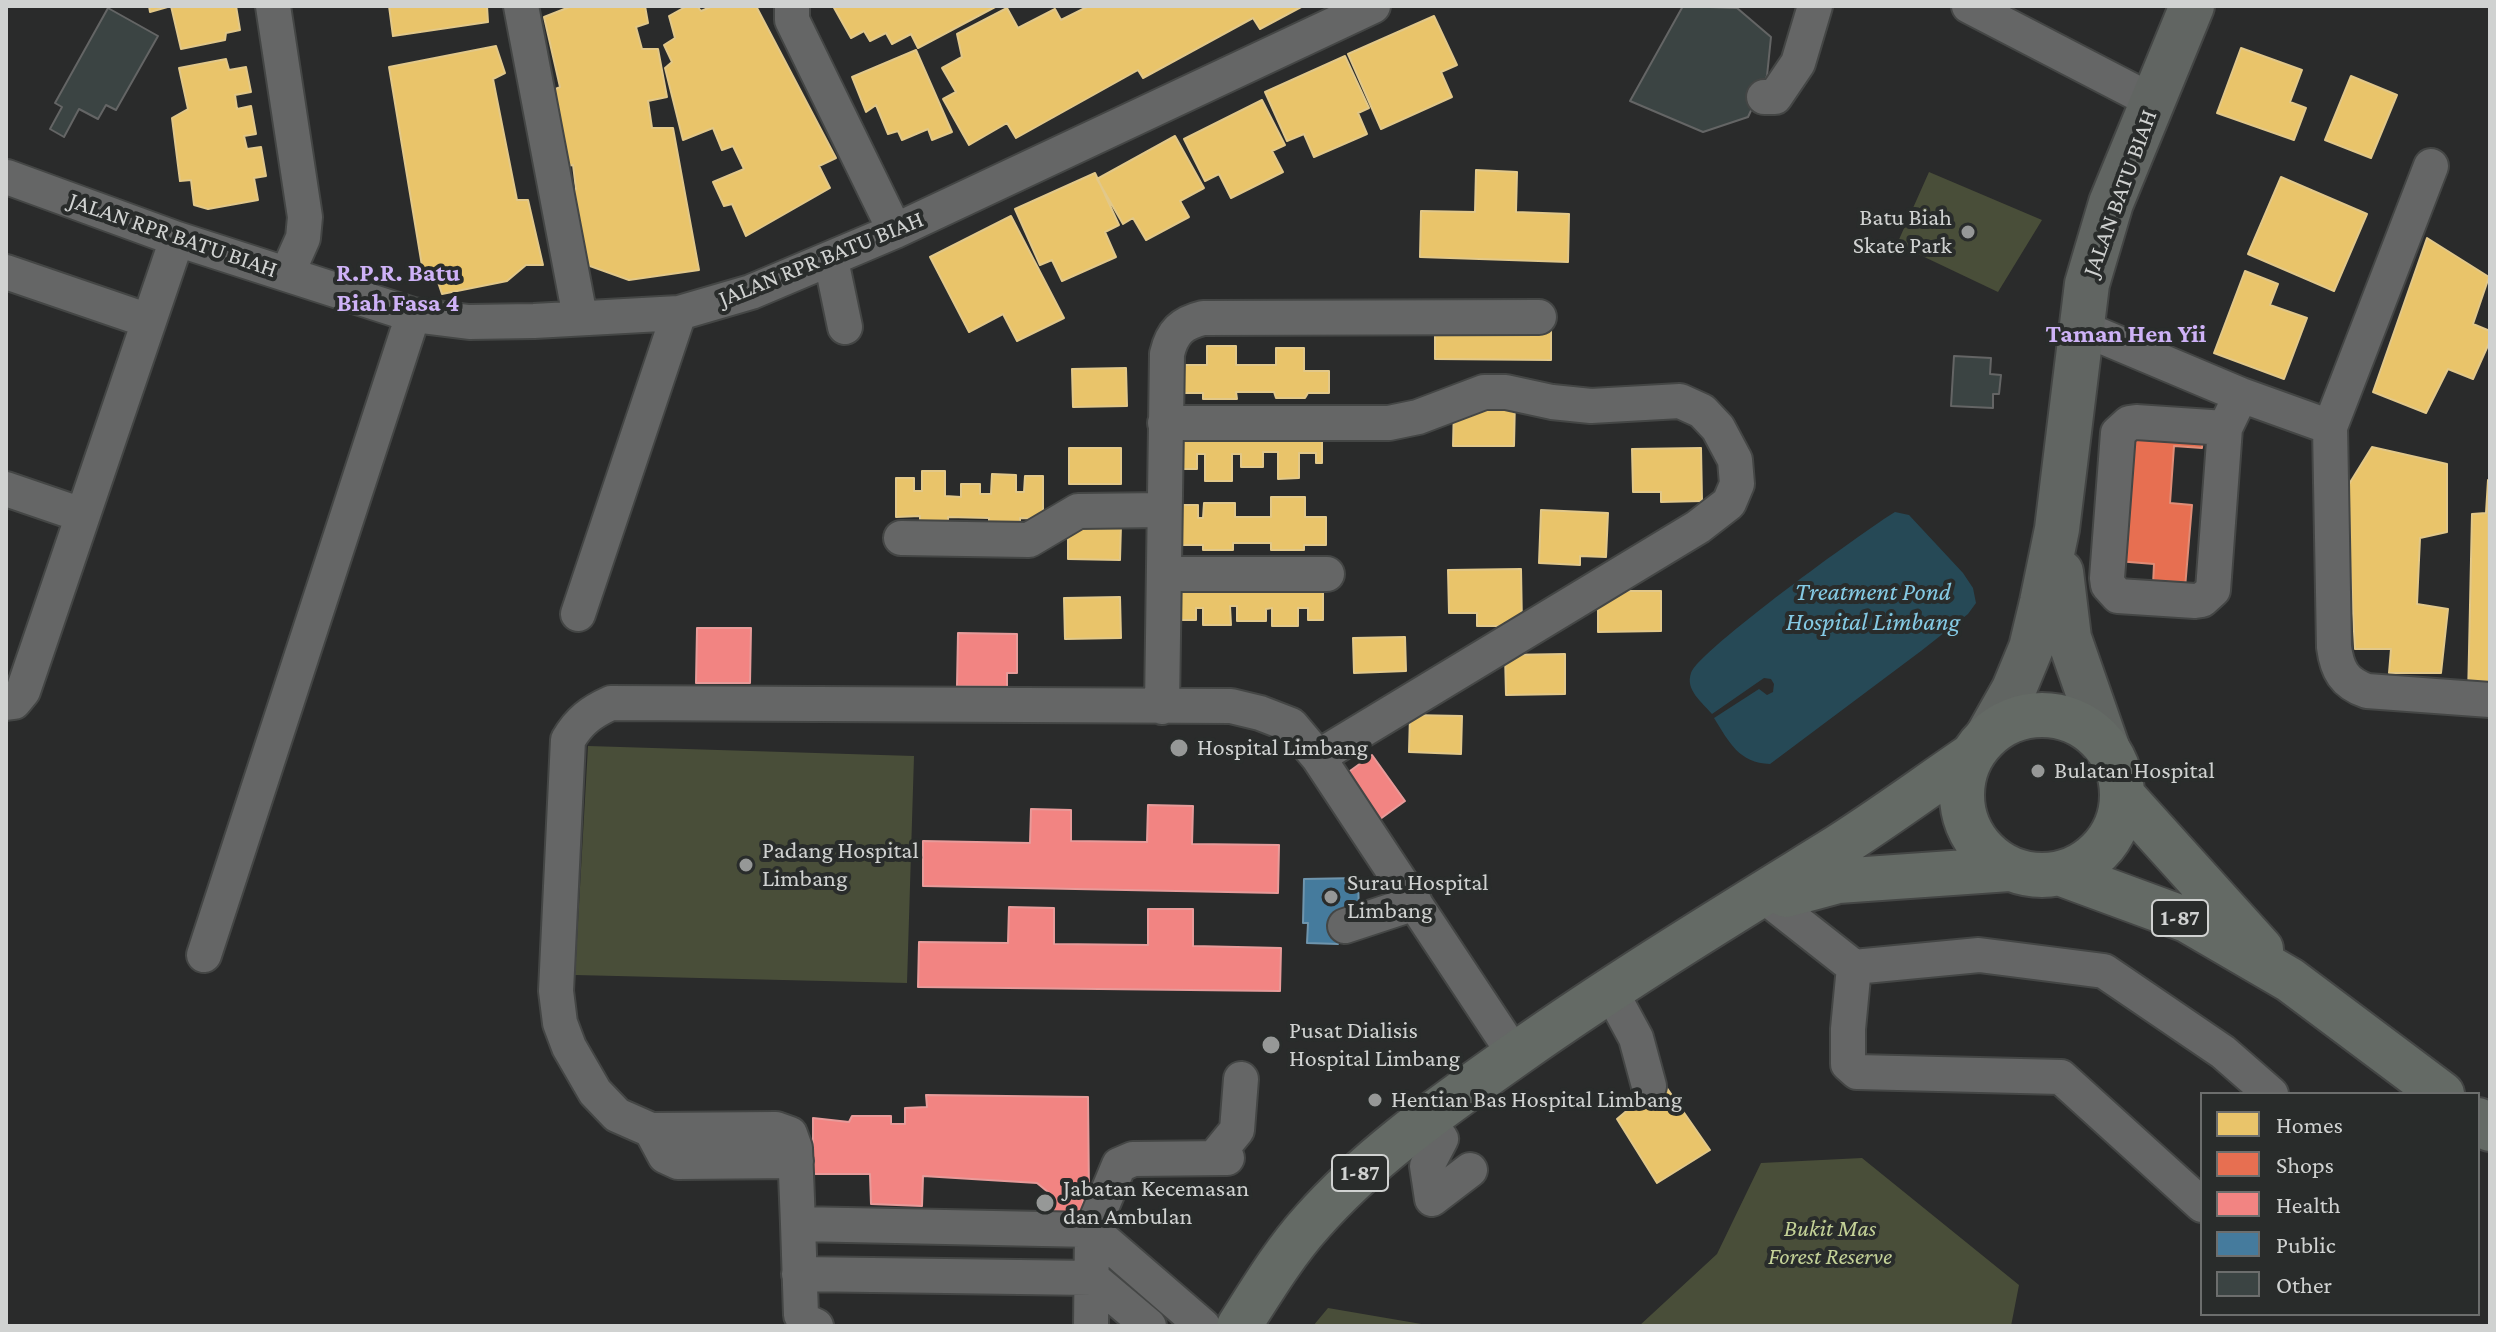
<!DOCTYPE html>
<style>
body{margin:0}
#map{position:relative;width:2496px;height:1332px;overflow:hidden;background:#2a2b2b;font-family:"Crimson Pro",serif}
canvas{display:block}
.frame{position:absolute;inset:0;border:8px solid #d0d2d1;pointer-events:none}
.legend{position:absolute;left:2200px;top:1092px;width:280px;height:224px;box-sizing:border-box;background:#292c2b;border:2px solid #6c6e6d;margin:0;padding:10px 14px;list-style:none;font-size:24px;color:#d0d2d1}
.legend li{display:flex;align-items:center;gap:16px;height:40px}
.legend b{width:40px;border:2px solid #6c6e6d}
</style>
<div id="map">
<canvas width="2496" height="1332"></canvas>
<div class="frame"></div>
<ul class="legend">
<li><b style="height:22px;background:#e9c46a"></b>Homes</li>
<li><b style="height:22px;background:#e76f51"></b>Shops</li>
<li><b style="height:22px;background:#f28482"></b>Health</li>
<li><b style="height:22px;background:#457b9d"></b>Public</li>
<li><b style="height:22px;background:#3b4443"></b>Other</li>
</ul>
</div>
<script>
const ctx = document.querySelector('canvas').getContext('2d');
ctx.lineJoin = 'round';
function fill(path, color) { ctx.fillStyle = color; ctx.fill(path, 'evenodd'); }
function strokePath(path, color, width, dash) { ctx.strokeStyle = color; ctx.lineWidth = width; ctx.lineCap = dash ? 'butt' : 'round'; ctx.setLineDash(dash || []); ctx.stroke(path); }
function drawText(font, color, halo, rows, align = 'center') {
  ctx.font = font + ' "Crimson Pro",serif'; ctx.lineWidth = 8; ctx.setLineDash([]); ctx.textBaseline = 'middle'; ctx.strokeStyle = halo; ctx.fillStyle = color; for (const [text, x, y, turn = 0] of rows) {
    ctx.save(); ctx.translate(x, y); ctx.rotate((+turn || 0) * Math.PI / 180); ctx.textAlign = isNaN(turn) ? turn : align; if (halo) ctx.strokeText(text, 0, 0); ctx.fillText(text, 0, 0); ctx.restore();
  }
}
const green = new Path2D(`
 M1929,172l113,48 -44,72 -101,-48z
 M588,746l326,10 -7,227 -332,-8z
 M1862,1158l157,127 -8,41h-372l78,-72 44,-91z
 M1328,1308l105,18h1h-121z`);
const water = new Path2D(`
 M1895,512l14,3 54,58 10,15 3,15 -8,11 -47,37 -151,113c-31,-1 -41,-22 -56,-46l45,-29 8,6 6,-3 1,-8 -3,-5 -7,-1 -52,36c-10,-12 -27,-24 -21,-41 7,-22 174,-143 204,-161z`);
const homes = new Path2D(`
 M149,6h87l4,24 -14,3 -1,7 -44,9 -10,-43 -21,6z
 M389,6h98l1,16 -95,14z
 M572,6h73l3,17 -12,4 6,22h16l9,48 -19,4 4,27h21l26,142 -70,10 -53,-19 -12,-66 12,-6 -3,-24 -15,3 -11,-75 13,-6 -16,-70z
 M687,6h10l4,5 12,-5h43l80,152 -17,8 11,22 -84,48 -14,-32 -8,2 -11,-24 31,-13 -11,-23 -11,4 -9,-22 -30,12 -18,-72 7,-6 -8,-17 11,-7 -6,-22z
 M833,6h164l-79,42 -7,-14 -19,10 -6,-11 -16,8 -6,-10 -13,7z
 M1089,6h214l-43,23 -7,-11 -110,60 -5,-8 -122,68 -9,-15 -38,22 -26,-46 13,-7 -14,-24 20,-11 -5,-23 50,-26 11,20 37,-19 6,11z
 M1434,16l23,49 -16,7 11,25 -71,32 -33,-75z
 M496,46l9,27 -12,6 24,121h11l15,65h-17l-19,16 -65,13 -6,-18 -12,2 -35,-211z
 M2241,48l61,22 -12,32 16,6 -12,32 -77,-27z
 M916,50l36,82 -20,8 -4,-11 -26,11 -4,-9 -10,3 -12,-29 -10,7 -14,-35z
 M1345,56l24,52 -11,5 9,21 -53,23 -10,-23 -17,7 -22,-49z
 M226,59l3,11 17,-3 5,25 -16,3 2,14 14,-3 5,28 -12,2 3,13 14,-2 5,29 -12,2 4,22 -50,9 -14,-4 -3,-25 -11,1 -8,-63 16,-9 -9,-41z
 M2351,76l46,19 -26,63 -46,-18z
 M1262,100l23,45 -13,6 11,21 -52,26 -12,-24 -14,7 -21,-42z
 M1175,136l29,52 -24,13 9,16 -43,23 -13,-22 -10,6 -26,-45z
 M1476,170l41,2 -1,40 53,2 -1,48 -148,-5 1,-46 54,1z
 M1095,173l24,52 -14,7 11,25 -54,24 -10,-21 -12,5 -25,-56z
 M2281,177l86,37 -33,77 -86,-37z
 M1011,216l53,102 -47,23 -14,-27 -34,18 -39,-75z
 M2427,238l62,39 -16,47 17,7v10l-17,38 -25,-10 -22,44 -53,-21z
 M2245,271l33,13 -8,21 37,13 -23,61 -70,-26z
 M1435,324h116v36l-116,-1z
 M1207,346h29v19h40v-17h28v23h25v22h-21l-3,5h-29l-2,-6h-38l1,7h-34v-6h-20l-1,-28h25z
 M1126,368l1,38 -54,1 -1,-38z
 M1515,398l-1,48h-61l1,-41z
 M1181,431l141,7v25h-6v-10h-17v25l-21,1v-27h-15v15h-22v-13h-9v27h-27v-27h-8v15h-17z
 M2372,447l75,17v68l-27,6 -3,66 31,5 -7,64h-52l2,-24h-36l-9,-160z
 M1069,448h52v36h-52z
 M1701,448l1,53 -41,1v-10h-28l-1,-43z
 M922,471h23v25l16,1v-13h19v10h11l1,-20 24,1v17h8l1,-16h18v43l-23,-1v8l-31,-1v-7l-41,-1v7l-28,1v-9l-24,1v-39h18v13h8z
 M2488,480l2,213 -22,4 4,-183 14,-1z
 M1271,497h34v20h21v28h-22v5h-33v-7h-38v7h-30v-5h-23v-40h18v13h5l1,-15h31v14h36z
 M1541,510l67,3 -2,44 -26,-1v9l-41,-2z
 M1068,524l53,1 -1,35 -52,-1z
 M1521,569l1,57h-45v-13h-28l-1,-43z
 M1180,582l143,3v35h-15v-12h-10v18h-26v-18l-6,1v12h-29v-15h-7l1,19h-28v-17h-7v12h-16z
 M1598,591h63v40l-63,1z
 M1120,597l1,41 -56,1 -1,-41z
 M1405,637l1,34 -52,2 -1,-35z
 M1565,654v40l-59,1 -1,-40z
 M1410,715l52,1 -1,38 -52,-2z
 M1662,1081l48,69 -53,33 -40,-64z`);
const shops = new Path2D(`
 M2135,430l68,5 -1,13 -28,-2 -4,57 22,2 -7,83 -32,-3 1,-21 -37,-3z`);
const health = new Path2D(`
 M697,628h54l-1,55h-54z
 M958,633l59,1v39h-10v14l-50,-1z
 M1372,755l33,46 -29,21 -33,-46z
 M1148,805l45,1 -1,38 87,1 -1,48 -355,-7v-45l107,2 1,-34 40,1v31l76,1z
 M1009,907l45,1v36l94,1v-36h45v37l88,2 -1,43 -362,-4 1,-45 89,1z
 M926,1095l162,2 1,99h-6v33l-30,-2 1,-30 -17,-14 -114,-7 -1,30 -51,-2 -1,-30h-57v-56l36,4 3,-6h39v8h14v-16l22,-1z`);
const public = new Path2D(`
 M1358,878l1,36 -20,6 -1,24 -31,-1 1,-20h-5l1,-44z`);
const building = new Path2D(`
 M1683,6l54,2 34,29 -4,39 -19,41 -45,15 -73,-31z
 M108,8l50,28 -42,74 -10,-5 -8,14 -19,-10 -15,28 -14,-8 12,-22 -7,-4z
 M1954,356l37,2 -1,16 11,1 -2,19h-6v14l-42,-2z`);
const minor = new Path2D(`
 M273,6l32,211 -2,21 -16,36
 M521,6l59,311
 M792,6v14l103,211
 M1969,6l183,95
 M1764,97h11l23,-34 17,-57
 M2431,166l-101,261 4,220c3,23 10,36 33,44l123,9
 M7,177l170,62 236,76 56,7 65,-1 145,-8 72,-21 144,-61 478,-225
 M831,260l14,67
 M6,272l143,49
 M2082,328l159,67 89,32
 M1165,423h224l29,-6 66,-25h22l46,10 39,4 89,-5 22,10 16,17 17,32 2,24 -8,19 -31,24 -380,230
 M2225,428l-89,-6 -7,1 -11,10 -11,145 1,7 10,11 77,5 7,-1 11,-10 12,-162 16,-33
 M6,489l76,26
 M901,538l128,2 49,-29 86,-1
 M1164,574h163
 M578,614l101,-301
 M6,703l8,-1 9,-11 154,-452
 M1162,707l5,-353c5,-22 15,-31 36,-36l336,-1
 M1769,900l85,67 125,-12 125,16 119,81 48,42
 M1345,926l70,-23
 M204,955l209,-640
 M1854,967l-6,62v35l9,8 204,5 141,128
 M1610,990l26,48 13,48
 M1426,1118l15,21 -14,27 5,33 38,-29
 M651,1130l14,26 13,6 118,-1
 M1214,1158l23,-28 4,-51
 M798,1224l-3,-76 -5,-14 -14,-5 -125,1 -34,-15 -22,-23 -26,-45 -9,-24 -4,-32 12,-251c11,-19 23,-28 43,-37l620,3 29,7 31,12 27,32 197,298
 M1092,1230l111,96
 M799,1274l293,4
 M1092,1278l57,48
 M816,1326l-11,-5 -4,-6 -3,-91 294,6
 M1091,1326l1,-96 27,-65 14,-6 94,-1`);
const major = new Path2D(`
 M2061,572l8,66 38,109
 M1988,735l26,-46 17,-41 11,-46 15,-73 30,-245 24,-81 81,-197`);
const highway = new Path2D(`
 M1962 795a80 80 0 1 1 160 0a80 80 0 1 1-160 0Z
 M2123,796l138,153
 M2062,874l125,46 103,60 152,114
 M1786,895l52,-14 171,-12
 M2478,1120l12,9
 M1239,1326c23,-36 45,-73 73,-104 60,-68 134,-118 207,-170 101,-71 206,-135 311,-200 48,-30 94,-64 141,-96`);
const markers = [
 [1968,232,8,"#969897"],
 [1179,748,10,"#969897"],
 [2038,771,8,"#969897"],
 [746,865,8,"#969897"],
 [1331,897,8,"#969897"],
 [1271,1045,10,"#969897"],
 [1375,1100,8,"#969897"],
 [1045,1203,10,"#969897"]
];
const shields = [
 [2180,918,56],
 [1360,1173,56]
];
const shieldNames = [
 ["1-87",2180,918],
 ["1-87",1360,1173]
];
const streetNames = [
 ["JALAN BATU BIAH",2120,193,-70],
 ["JALAN RPR BATU BIAH",173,235,19],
 ["JALAN RPR BATU BIAH",821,259,-22]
];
const poiNames = [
 ["Batu Biah",1952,218,"right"],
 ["Skate Park",1952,246,"right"],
 ["Hospital Limbang",1197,748],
 ["Bulatan Hospital",2054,771],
 ["Padang Hospital",762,851],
 ["Limbang",762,879],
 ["Surau Hospital",1347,883],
 ["Limbang",1347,911],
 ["Pusat Dialisis",1289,1031],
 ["Hospital Limbang",1289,1059],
 ["Hentian Bas Hospital Limbang",1391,1100],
 ["Jabatan Kecemasan",1063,1189],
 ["dan Ambulan",1063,1217]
];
const parkNames = [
 ["Bukit Mas",1830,1229],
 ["Forest Reserve",1830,1257]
];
const neighbourhoodNames = [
 ["R.P.R. Batu",398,273],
 ["Biah Fasa 4",398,303],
 ["Taman Hen Yii",2126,334]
];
const waterNames = [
 ["Treatment Pond",1873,592],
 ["Hospital Limbang",1873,622]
];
fill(green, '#494e39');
fill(water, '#264956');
fill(homes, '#e9c46a');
strokePath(homes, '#e2c889', 2);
fill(shops, '#e76f51');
strokePath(shops, '#e08d77', 2);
fill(health, '#f28482');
strokePath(health, '#e89b9a', 2);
fill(public, '#457b9d');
strokePath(public, '#6f95ad', 2);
fill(building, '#3b4443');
strokePath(building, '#646565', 2);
strokePath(minor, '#444645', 38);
strokePath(major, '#444645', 48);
strokePath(highway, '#444645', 48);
strokePath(minor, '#656666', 34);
strokePath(major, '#616562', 44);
strokePath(highway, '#646a65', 44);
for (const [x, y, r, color] of markers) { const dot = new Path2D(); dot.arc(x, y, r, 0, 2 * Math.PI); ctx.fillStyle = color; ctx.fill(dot); strokePath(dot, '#292c2b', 3); }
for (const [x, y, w] of shields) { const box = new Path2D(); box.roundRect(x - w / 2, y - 18, w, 36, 6); ctx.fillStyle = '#292c2b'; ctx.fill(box); strokePath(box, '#d0d2d1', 2); }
drawText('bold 22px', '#d0d2d1', null, shieldNames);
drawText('24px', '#d0d2d1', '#292c2b', streetNames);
drawText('24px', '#d0d2d1', '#292c2b', poiNames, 'left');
drawText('italic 24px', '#c3d197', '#292c2b', parkNames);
drawText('bold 26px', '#ceb2f7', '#292c2b', neighbourhoodNames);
drawText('italic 26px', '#85cae4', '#292c2b', waterNames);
</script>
